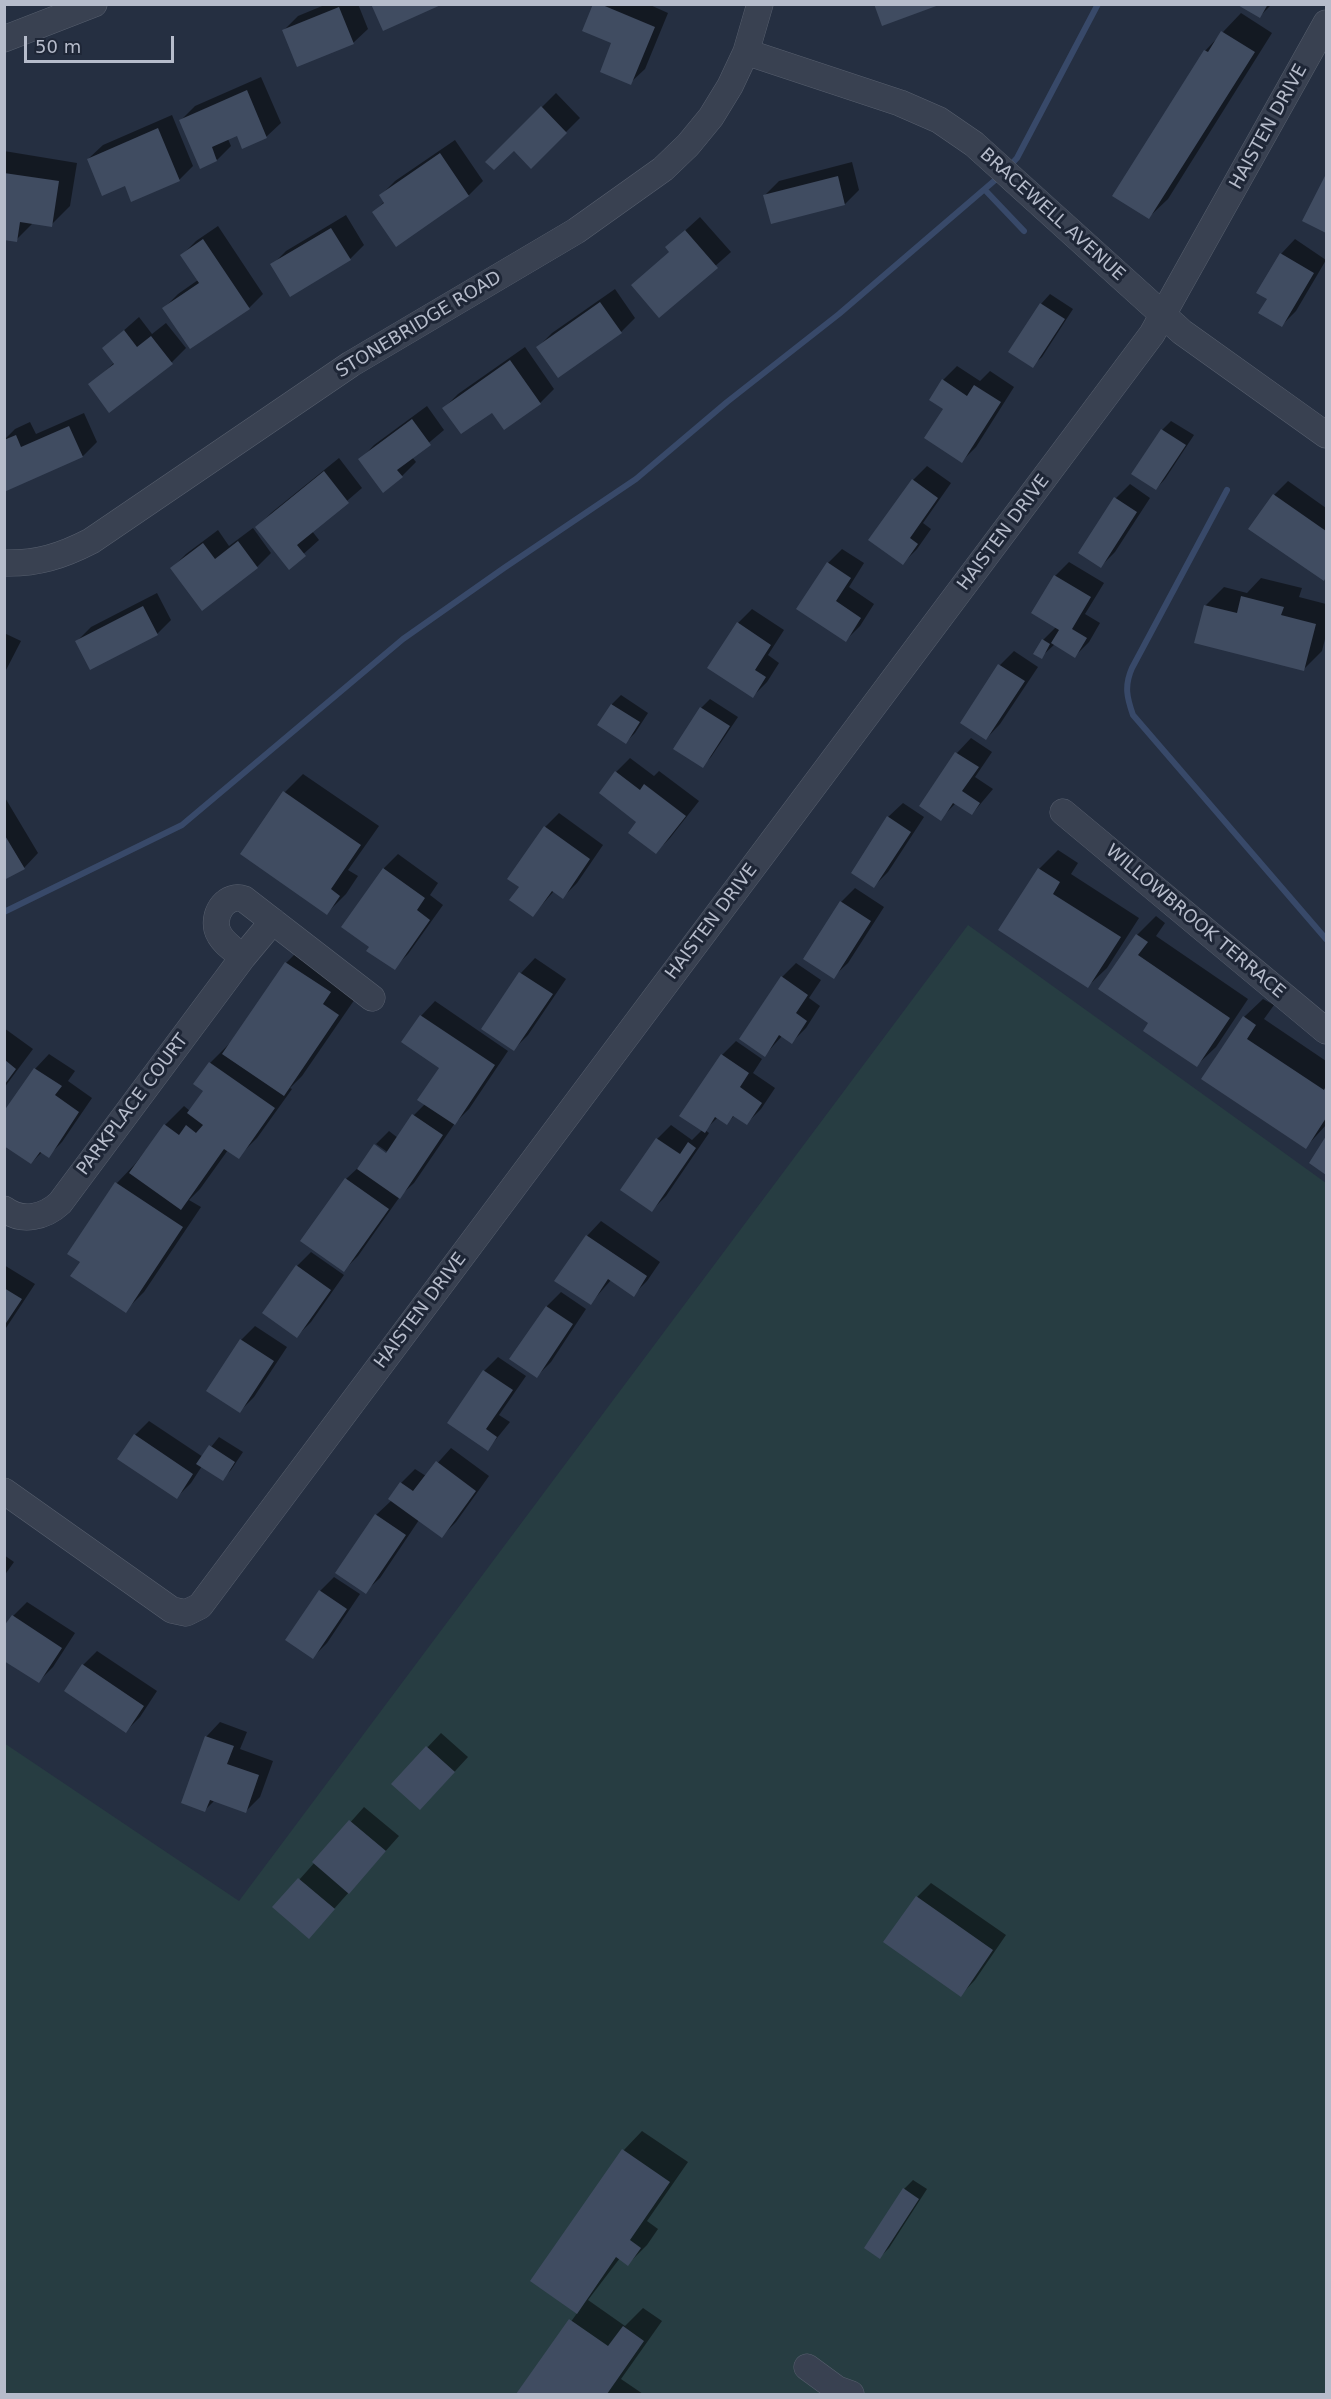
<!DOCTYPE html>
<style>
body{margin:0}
#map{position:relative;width:1331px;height:2399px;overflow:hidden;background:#252f41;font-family:"DejaVu Sans",sans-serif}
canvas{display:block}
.frame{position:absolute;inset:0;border:6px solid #b6bccb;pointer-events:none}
.scale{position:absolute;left:24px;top:36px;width:150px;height:27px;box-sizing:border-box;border:3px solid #b6bccb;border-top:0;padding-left:8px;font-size:18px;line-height:21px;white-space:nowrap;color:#b6bccb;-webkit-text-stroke:4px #1e2636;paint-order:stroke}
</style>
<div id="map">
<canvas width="1331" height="2399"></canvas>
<div class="frame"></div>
<div class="scale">50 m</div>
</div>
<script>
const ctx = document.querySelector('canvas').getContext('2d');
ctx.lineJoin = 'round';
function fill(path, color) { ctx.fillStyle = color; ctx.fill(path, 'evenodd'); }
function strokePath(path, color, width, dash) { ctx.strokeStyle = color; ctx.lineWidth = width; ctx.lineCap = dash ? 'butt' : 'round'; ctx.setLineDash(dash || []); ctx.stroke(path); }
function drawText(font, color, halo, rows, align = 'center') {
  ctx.font = font + ' "DejaVu Sans",sans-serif'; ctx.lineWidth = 6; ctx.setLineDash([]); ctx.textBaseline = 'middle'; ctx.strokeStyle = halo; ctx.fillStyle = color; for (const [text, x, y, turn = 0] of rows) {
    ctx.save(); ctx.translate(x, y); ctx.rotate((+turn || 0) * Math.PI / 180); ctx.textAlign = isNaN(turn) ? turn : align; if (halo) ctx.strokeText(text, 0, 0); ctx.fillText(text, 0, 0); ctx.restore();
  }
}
const green = new Path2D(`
 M968,925l358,258v1211h-1321l-1,-651 235,158z`);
const shadow = new Path2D(`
 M327,4h31l10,25 -15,14 -55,22 -14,-35 14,-14z
 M595,4h53l20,9 -23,56 -15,14z
 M1239,4h33l-12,12z
 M1241,13l31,20 -104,166 -19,18 56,-166z
 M261,77l20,46 -15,14 -28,-3 -10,5 3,7 -14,14 -36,-40 14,-14z
 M556,93l24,25 -49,49 -17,-18 -27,13z
 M172,115l21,51 -14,14 -91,-21 15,-14z
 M455,140l28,41 -14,14 -95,17 11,-11 -4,-6 14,-14z
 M4,151l73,12 -7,43 -19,19 -17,-3 -18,18 -12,-1z
 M852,162l7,28 -14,14 -80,-9 14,-14z
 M1326,178v54l-22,-12z
 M346,215l18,30 -14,14 -78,6 14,-14z
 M700,217l31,35 -72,64 11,-65 -3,-4z
 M218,226l45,68 -14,14h-85l14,-14 20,-14 -16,-25 14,-14z
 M1295,239l31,21 -30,51 -14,14 -13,-26 -11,-7 23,-38z
 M615,289l20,29 -14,14 -83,15 14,-14z
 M1050,294l23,15 -31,48 -10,9 -22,-14 31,-48z
 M139,317l13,17 14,-11 20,25 -14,14 -82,23 25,-23 -11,-14z
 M525,347l29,42 -14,14 -48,8 -48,-3 14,-14z
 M957,366l23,15 10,-10 24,16 -38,60 -14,14 -17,-53 -2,-28z
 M427,406l17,24 -32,27 4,5 -14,14 -19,15 -23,-31 14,-15z
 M84,413l13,29 -14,14 -77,34 -2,-50 11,-11 15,-7 6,12z
 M1171,421l23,14 -29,44 -9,10 -23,-15 29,-44z
 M339,458l23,30 -50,43 7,9 -30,27 -32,-40 14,-14z
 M927,466l24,17 -28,40 8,6 -14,20 -14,14 10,-83z
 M1288,481l38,27v68l-2,3 -50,-84z
 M1130,484l20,14 -35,54 -14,14 15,-68z
 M253,528l18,25 -14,14 -85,1 14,-14 32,-24 11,16z
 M842,549l22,14 -15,24 25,17 -14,22 -14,14 -48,-31 30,-46z
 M1069,562l35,21 -19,31 15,9 -11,19 -14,14 -20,-12 -14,13 2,-17 13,-13 -23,-14 22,-37z
 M1261,578l41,10 -3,9 27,7v31l-4,16 -19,19 -98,-64 19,-19 23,6z
 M157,593l14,27 -14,14 -80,7 14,-14z
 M752,609l32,21 -16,25 11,8 -12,19 -14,14 -15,-73z
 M4,633l17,8 -17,33z
 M1014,651l24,16 -38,57 -14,15 14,-74z
 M621,695l27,18 -13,20 -9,9 -27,-17 13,-21z
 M710,699l28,18 -27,40 -9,9 -1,-58z
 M971,738l21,14 -17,25 18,12 -21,25 -16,-11 -16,16 -19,-13 36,-53z
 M630,758l24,18 5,-5 40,30 -29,37 -14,14 -18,-31 -22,-49z
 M303,774l76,52 -31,44 10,6 -12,18 -19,19 -42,-121z
 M4,796l34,57 -14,15 -20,11z
 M903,803l21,14 -36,55 -14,14 14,-69z
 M559,813l44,32 -26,38 -14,14 -9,-6 -21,24 -12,-29 24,-59z
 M1058,850l20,13 -7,11 68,44 -32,50 -19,18 -88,-57 39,-60z
 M398,854l40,29 -8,12 13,10 -35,49 -14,14 -23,-22 -28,-19 41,-59z
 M855,888l29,19 -36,56 -15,14 8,-75z
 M1156,916l9,7 -9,13 92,63 -32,48 -19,18 -47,-43 -50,-34 37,-53z
 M305,944l52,52 -55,80 -12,12 2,1 -35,49 -19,19 -10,-7 -28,39 -11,11 12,7 -57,85 -19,19 -43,-49 -12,-8 47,-71 18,-19 30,-39 19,-19 6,5 15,-21 5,-27 19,-19 1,1 56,-82z
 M535,958l31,21 -38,56 -14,14 -31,-21 38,-55z
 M796,963l25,17 -12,18 11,8 -14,22 -14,14 -10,-6 -17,19 17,-78z
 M1263,999l11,6 -10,14 62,42v64l-20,22 -103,-68 41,-62z
 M435,1001l73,50 -39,58 -14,14 -41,60 -13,12 -43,61 -14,14 2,-91 15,-14 14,-21v3l17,11 1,-2 -17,-12 13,-13 9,7 16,-23 11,-11 16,-36 -38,-26 18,-26z
 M4,1028l29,21 -29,39z
 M736,1041l26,18 -9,14 22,15 -14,21 -14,14 -12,-8 -8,8 -9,-6 -13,13 4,3 -43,63 -14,14 5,-71 14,-14 21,15 10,-10 20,-75z
 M49,1054l26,17 -7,10 24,17 -30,44 -14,14 -6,-4 -11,11 -27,-49 31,-45z
 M601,1221l59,41 -13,19 -14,14 -22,-15 -21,24 -33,-23 30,-45z
 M311,1252l33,23 -33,47 -14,14v-70z
 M4,1265l31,19 -31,47z
 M561,1292l25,17 -35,53 -14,14 -25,-17 35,-53z
 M255,1326l32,21 -33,50 -14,14 1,-71z
 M498,1357l28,19 -27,39 11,7 -22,27 -39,-27 35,-51z
 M149,1421l54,36 16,-20 24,15 -12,18 -9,9 -20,-13 -11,17 -14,14 -42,-62z
 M451,1448l38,28 -33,46 -14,14 -23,-16 -39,58 -15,14 11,-77 16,-15 -2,-2 11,-15 14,-14 11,7z
 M4,1555l10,7 -10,14z
 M334,1577l26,17 -33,49 -14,14 7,-66z
 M27,1602l48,31 -22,34 -14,14 -26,-65z
 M97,1651l60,40 -17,26 -14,14 -43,-66z
 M220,1722l27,10 -7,17 33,12 -13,36 -14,14 -31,-11 -10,10 1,-73z
 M441,1733l27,24 -34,37 -41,-10z
 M364,1807l35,29 -90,101 -34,-30z
 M931,1883l75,52 -31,45 -14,15 -44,-98z
 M642,2131l46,31 -41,59 11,8 -11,16 -19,19 -8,-6 -32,42 37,26 18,-18 19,13 -41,58 22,15h-125l60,-82 -46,-31 92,-131z
 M913,2180l14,9 -38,59 -9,9 24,-68z`);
const stream = new Path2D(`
 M1008,168l9,-10 81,-154
 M985,190l39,41
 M1227,490l-95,178c-8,18 -5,30 1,47l193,224
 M4,912l178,-87 221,-186 101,-71 132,-89 91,-77 112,-88 162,-139`);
const building = new Path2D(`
 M371,4h72l-60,27z
 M593,4h7l55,23 -24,58 -31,-13 11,-29 -29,-12z
 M874,4h65v1l-57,21z
 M1236,4h32l-8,14z
 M339,7l15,37 -57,23 -15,-37z
 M1221,31l34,21 -106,167 -37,-23 92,-146 4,2z
 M247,90l20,48 -25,11 -5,-13 -25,11 5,14 -17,8 -21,-49z
 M541,106l26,27 -36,36 -17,-18 -20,19 -9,-8z
 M158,128l22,53 -49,21 -6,-16 -23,10 -15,-37z
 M440,153l29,43 -73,51 -24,-35 12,-9 -5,-8z
 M4,173l55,8 -7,46 -32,-5 -3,20 -13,-2z
 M1326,174v59l-24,-12z
 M838,176l7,29 -74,19 -8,-29z
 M331,228l20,32 -61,37 -20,-33z
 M685,230l33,38 -59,50 -28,-33 38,-33 -4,-5z
 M203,239l47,70 -60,40 -28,-41 37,-25 -19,-28z
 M1280,253l34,20 -32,54 -24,-14 9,-14 -11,-6z
 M600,302l22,31 -64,45 -22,-31z
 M1040,303l25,16 -32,49 -25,-16z
 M124,330l13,17 14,-11 22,28 -64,49 -21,-29 26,-20 -12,-16z
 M510,360l31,44 -37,26 -12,-17 -31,21 -19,-26z
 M942,379l25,17 7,-11 27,17 -39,61 -38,-25 19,-29 -14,-9z
 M412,419l19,26 -34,25 6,7 -20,16 -25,-34z
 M69,426l14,31 -79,35v-52l12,-5 5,12z
 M1161,429l25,16 -30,45 -25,-16z
 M324,471l25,32 -52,42 9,11 -17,14 -34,-43z
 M912,479l26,19 -28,40 8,6 -15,21 -35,-25z
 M1273,494l53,37v46l-2,4 -76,-52z
 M1114,497l23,15 -36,56 -23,-15z
 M238,541l20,27 -56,43 -32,-43 33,-25 12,16z
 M827,562l24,16 -15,23 25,17 -15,24 -50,-33z
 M1054,575l37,22 -19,32 15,9 -12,20 -24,-15 8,-13 -28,-17z
 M1241,596l43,11 -3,8 35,9 -12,47 -110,-28 10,-38 33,8z
 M143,606l15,29 -68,35 -15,-29z
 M737,622l34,23 -16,25 11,7 -13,21 -46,-30z
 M1042,639l8,5 -8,15 -9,-5z
 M998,664l27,17 -39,59 -26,-17z
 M611,704l29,18 -14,22 -29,-19z
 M700,707l30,19 -27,42 -30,-19z
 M955,752l24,15 -17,24 18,12 -8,12 -19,-12 -12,18 -22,-15z
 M615,771l25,19 4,-6 42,32 -30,38 -28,-21 8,-11 -37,-29z
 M283,791l78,54 -30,44 9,7 -13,19 -87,-61z
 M887,816l24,16 -37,56 -23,-15z
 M544,826l46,33 -27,40 -11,-8 -19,26 -24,-17 10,-13 -12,-8z
 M4,834l21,35 -21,11z
 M383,868l42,30 -8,12 13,10 -35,50 -29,-19 3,-4 -28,-20z
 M1038,868l22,14 -7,12 68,43 -33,51 -90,-58z
 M840,901l31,20 -37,58 -31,-20z
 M1136,934l12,8 -10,13 92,63 -33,49 -54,-36 5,-8 -50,-34z
 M285,962l46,30 -8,12 16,11 -55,81 -62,-42z
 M519,972l34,22 -39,57 -33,-22z
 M781,976l27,19 -12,18 11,8 -15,23 -13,-9 -14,22 -26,-18z
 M420,1015l75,50 -40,60 -38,-25 22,-32 -38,-26z
 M1243,1016l13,9 -9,14 77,51 2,-4v32l-20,31 -105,-70z
 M721,1054l28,19 -9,14 22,16 -15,22 -14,-9 -6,9 -12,-8 -10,16 -26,-17z
 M5,1060l11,9 -11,15z
 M209,1062l66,46 -36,51 -15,-10 -43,61 -52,-37 35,-49 15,11 7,-10 10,8 7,-8 -16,-12 16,-22 -10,-7z
 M34,1068l28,18 -7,9 24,17 -30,46 -9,-6 -9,12 -27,-18v-35z
 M412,1114l31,21 -43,64 -43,-30 17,-25 12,9z
 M1326,1136v39l-17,-12z
 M656,1138l24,16 8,-12 8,6 -44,64 -32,-22z
 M345,1178l44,31 -45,63 -44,-31z
 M115,1182l68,45 -57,86 -56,-37 10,-14 -13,-8z
 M586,1235l61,41 -13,21 -26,-18 -17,26 -37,-24z
 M296,1265l35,25 -34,48 -35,-25z
 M4,1288l18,11 -18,27z
 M546,1306l27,18 -36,54 -28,-19z
 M240,1339l34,22 -34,52 -34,-22z
 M483,1370l30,20 -27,39 11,8 -9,14 -41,-28z
 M134,1434l59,40 -16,25 -60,-40z
 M209,1445l26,17 -12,19 -27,-17z
 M436,1461l40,30 -34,47 -54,-39 12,-17 13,9z
 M375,1514l31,21 -40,59 -31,-21z
 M319,1590l28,19 -34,50 -28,-19z
 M12,1615l50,33 -23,35 -35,-22v-35z
 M82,1664l62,42 -18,27 -62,-42z
 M205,1736l29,10 -7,18 32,11 -13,38 -36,-13 -5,12 -24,-9z
 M426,1746l29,26 -35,38 -29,-26z
 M349,1820l37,31 -37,43 -37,-32z
 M298,1878l37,31 -26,30 -37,-32z
 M916,1896l77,54 -32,47 -78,-55z
 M622,2149l48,33 -40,58 11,8 -13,18 -12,-9 -39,57 -47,-33z
 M903,2188l16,11 -39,60 -16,-11z
 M569,2319l39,27 15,-20 21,15 -37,53h-91z`);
const minor = new Path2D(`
 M4,39l90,-35
 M746,52l154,51 39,17 35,24 208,188 144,103
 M4,563c33,1 58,-7 87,-22l260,-177 225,-133 87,-62 25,-24 23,-28 19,-31 16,-34 14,-48
 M1063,812l263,219
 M243,957c-9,-7 -23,-16 -26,-28 -4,-17 10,-36 27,-30l128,99
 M4,1209c18,14 41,8 56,-6l183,-246 30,-36
 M4,1491l168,119 14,3 14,-7 952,-1272 174,-311
 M807,2367l30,22 14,5`);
const streetNames = [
 ["HAISTEN DRIVE",1269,127,-61],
 ["BRACEWELL AVENUE",1052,215,42],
 ["STONEBRIDGE ROAD",419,325,-31],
 ["HAISTEN DRIVE",1004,533,-53],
 ["HAISTEN DRIVE",712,922,-53],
 ["WILLOWBROOK TERRACE",1195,922,40],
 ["PARKPLACE COURT",133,1105,-53],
 ["HAISTEN DRIVE",421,1311,-53]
];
fill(green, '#273d42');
fill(shadow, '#0007');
strokePath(stream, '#384969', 6);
fill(building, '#404c61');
strokePath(minor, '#575f6e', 27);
strokePath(minor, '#394151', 26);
drawText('18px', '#b6bccb', '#1e2636', streetNames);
</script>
